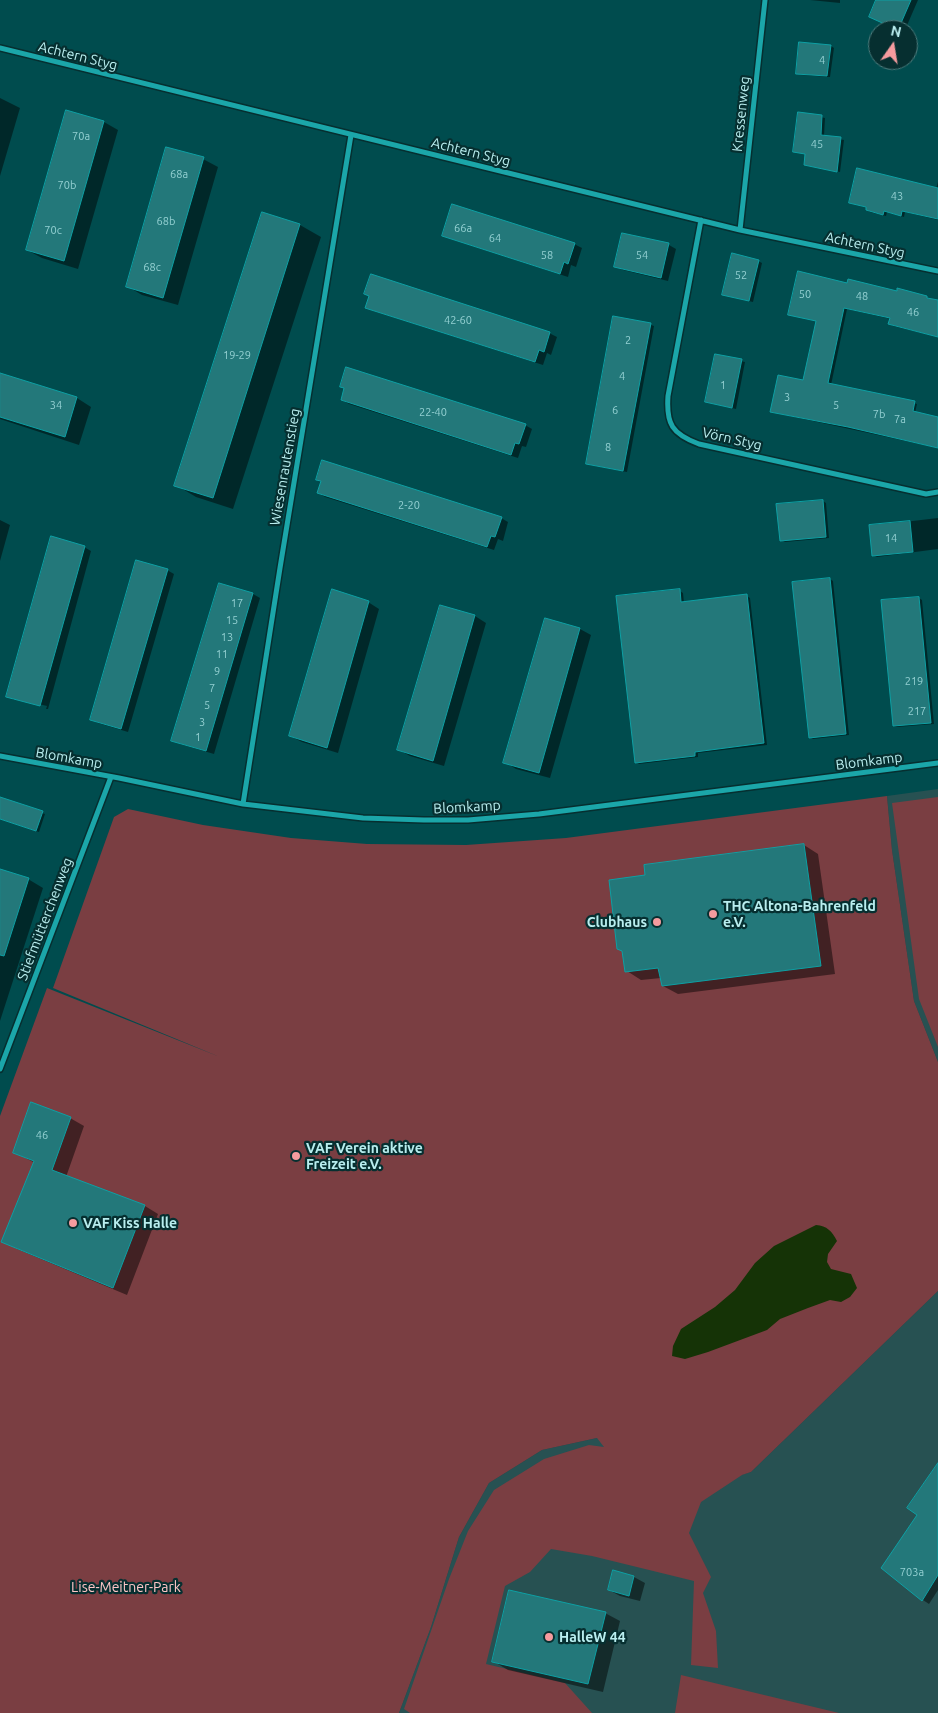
<!DOCTYPE html>
<meta charset="utf-8">
<style>
body{margin:0}
#map{position:relative;width:938px;height:1713px;overflow:hidden;background:#004c4e;font-family:Ubuntu,sans-serif}
canvas{display:block}
.north{position:absolute;left:868px;top:20px;width:50px;height:50px;box-sizing:border-box;background:#062f30;border:1px solid #4e7b7c;border-radius:50%;rotate:13deg;font-size:14px;font-weight:700;line-height:20px;text-align:center;color:#b9eeef}
.north::after{content:'';display:block;margin:auto;width:18px;height:22px;background:#f59b9e;clip-path:polygon(50% 0,100% 100%,50% 72%,0 100%)}
</style>
<div id="map">
<canvas width="938" height="1713"></canvas>
<div class="north">N</div>
</div>
<script>
const ctx = document.querySelector('canvas').getContext('2d');
ctx.lineJoin = 'round';
function fill(path, color) { ctx.fillStyle = color; ctx.fill(path, 'evenodd'); }
function strokePath(path, color, width, dash) { ctx.strokeStyle = color; ctx.lineWidth = width; ctx.lineCap = dash ? 'butt' : 'round'; ctx.setLineDash(dash || []); ctx.stroke(path); }
function drawText(font, color, halo, rows, align = 'center') {
  ctx.font = font + ' Ubuntu,sans-serif'; ctx.lineWidth = 4.5; ctx.setLineDash([]); ctx.textBaseline = 'middle'; ctx.strokeStyle = halo; ctx.fillStyle = color; for (const [text, x, y, turn = 0] of rows) {
    ctx.save(); ctx.translate(x, y); ctx.rotate((+turn || 0) * Math.PI / 180); ctx.textAlign = isNaN(turn) ? turn : align; if (halo) ctx.strokeText(text, 0, 0); ctx.fillText(text, 0, 0); ctx.restore();
  }
}
const built = new Path2D(`
 M938,789v273l-24,-61 -22,-151 -5,-54z
 M938,1291v422h-539l32,-86 28,-90 30,-54 53,-33 55,-12 124,43 30,-9z`);
const green = new Path2D(`
 M887,796l5,54 22,151 24,61v229l-187,181 -9,3 -41,27 -12,31 22,44 -8,16 13,38 2,37 -27,-3 3,-84 -102,-25 -41,-7 -21,23 -25,14 -19,78 79,19 27,30h-182l-6,-4 45,-130 19,-48 26,-41 50,-31 45,-14 15,2 -7,-9 -55,12 -53,33 -30,54 -28,90 -32,86h-399v-597l47,-128 173,69 -167,-69 61,-171 14,-8 75,16 88,13 76,6 99,1 100,-7z
 M938,797v250l-19,-48 -27,-196z
 M681,1675l158,38h-164z`);
const water = new Path2D(`
 M816,1225c11,1 16,6 21,16l-9,13 -1,8 4,7 20,5 6,14 -7,9 -9,5 -11,-2 -22,8 -28,11 -13,11 -59,22 -23,7 -13,-3 1,-10 8,-17 34,-22 20,-17 20,-27 19,-17z`);
const shadow = new Path2D(`
 M810,0h30v3z
 M877,0h41l-13,30h-5l-24,-10z
 M800,43l31,3 3,2 -4,29 -29,-2 -4,-2z
 M0,98l20,10 -20,68z
 M67,111l37,11 14,8 -40,139 -36,-11 -15,-8z
 M800,113l25,5 -1,18 20,4 -4,32 -32,-6 -3,-2 2,-10 -13,-3z
 M203,159l15,8 -40,138 -36,-10 -15,-9z
 M938,182v38l-33,-8 -1,5 -17,-5 -1,4 -16,-4 -3,-2v-2l-17,-6 86,-13z
 M263,213l37,12 21,12 -88,272 -37,-12 -20,-12z
 M444,235l130,9 8,4 -6,19 -5,-2 -3,12 -117,-38z
 M669,245l7,4 -8,32 -45,-11 -7,-4z
 M758,261l4,2 -9,39 -26,-6z
 M848,284l50,8v-2l40,11v36l-45,-11 -3,-2 1,-5 -44,-10 -16,76 86,19 -2,9 23,5v30l-167,-36 33,-30z
 M367,307l182,26 8,4 -6,18 -4,-2 -4,12 -169,-54z
 M651,325l3,1 -27,146 -37,-7 -3,-2z
 M716,356l29,6 -9,47 -30,-7z
 M0,374l77,24 14,9 -12,38 -79,-26z
 M342,400l183,25 7,4 -6,18 -4,-1 -4,12 -169,-54z
 M317,479l184,39 7,4 -5,19 -5,-2 -4,11 -169,-53 -7,-4 4,-11z
 M823,501l3,2 3,35 -44,4 -4,-2z
 M938,518v31l-61,8 -4,-2 -3,-29z
 M0,520l10,5 -10,36z
 M84,547l7,4 -43,158h-2l1,-3 -33,-8v2l-6,-4z
 M167,570l7,4 -46,158 -30,-9 -7,-4z
 M830,579l3,2 16,154 -36,4 -3,-2z
 M220,584l33,10 7,4 -46,156 -34,-10 -7,-4z
 M680,591l3,2 1,10 63,-7 3,2 17,147 -69,8v4l-59,7 -3,-2z
 M919,598l3,2 12,124 -37,3 -3,-1z
 M368,602l11,7 -41,144 -36,-11 -12,-6z
 M440,606l35,10 11,7 -42,143 -34,-10 -11,-6z
 M546,619l34,10 11,6 -41,143 -34,-9 -11,-7z
 M0,798l45,16 -6,18 -39,-13z
 M804,845l14,9 17,120 -157,20 -15,-8 -2,-8 -20,2 -14,-9z
 M0,870l28,9 15,9 -43,133z
 M70,1118l14,8 -18,51 79,29 13,8 -31,81 -110,-46 -14,-8 32,-78 -21,-11z
 M938,1465v125l-9,14 -6,-4 -4,-85z
 M634,1577l11,6 -5,18 -20,-5 -11,-6z
 M605,1613l15,8 -17,71 -95,-22 -15,-9z`);
const building = new Path2D(`
 M876,0h35l-13,30 -29,-13z
 M799,42l32,3 -4,31 -31,-2z
 M66,110l38,11 -40,140 -38,-11z
 M798,112l24,3 -1,20 20,2 -4,35 -33,-7 1,-11 -12,-2z
 M166,147l38,10 -41,141 -37,-11z
 M857,168l81,20v31l-36,-8 -1,5 -17,-5 -1,4 -17,-5v-3l-17,-4z
 M452,204l123,39 -7,21 -4,-2 -4,12 -118,-38z
 M262,212l38,12 -87,274 -39,-12z
 M622,233l47,10 -8,35 -47,-11z
 M732,253l27,7 -10,41 -27,-6z
 M798,271l49,12 1,-4 49,12v-3l30,8v2l11,2v37l-50,-13 2,-6 -46,-10 -16,75 87,18 -2,10 25,6v31l-90,-21 -78,-15 8,-37 25,5 13,-59 -28,-6z
 M371,274l179,58 -6,20 -5,-2 -4,12 -170,-54 4,-12 -5,-2z
 M613,316l38,7 -28,148 -37,-7z
 M715,354l27,5 -10,49 -27,-6z
 M346,367l180,57 -7,20 -4,-1 -4,12 -170,-55 3,-12 -4,-1z
 M0,373l77,24 -12,40 -65,-20z
 M322,460l180,57 -7,20 -4,-1 -4,11 -170,-54 4,-12 -5,-1z
 M823,500l3,37 -46,4 -4,-37z
 M910,521l3,31 -41,4 -3,-31z
 M51,536l34,10 -45,160 -34,-9z
 M136,560l32,9 -47,160 -31,-9z
 M830,578l16,156 -37,4 -17,-156z
 M219,583l34,10 -47,158 -35,-10z
 M332,589l37,12 -42,147 -38,-12z
 M680,589l1,13 66,-8 17,149 -69,9v4l-60,7 -19,-167z
 M919,597l12,126 -38,3 -12,-126z
 M440,605l35,10 -42,146 -36,-11z
 M545,618l35,10 -41,145 -36,-10z
 M0,797l43,14 -7,20 -36,-12z
 M804,844l17,122 -159,20 -4,-18 -33,4 -3,-21 -5,-2 -8,-69 36,-5 -1,-10z
 M0,869l29,9 -25,78 -4,-1z
 M31,1102l40,15 -19,53 93,35 -32,83 -112,-46 33,-81 -21,-8z
 M938,1463v112l-16,26 -41,-33 36,-53 -10,-7z
 M613,1570l21,6 -5,20 -21,-6z
 M509,1590l97,22 -18,72 -96,-22z`);
const street = new Path2D(`
 M0,48l740,182 198,41
 M701,220l-33,176c-2,28 4,38 31,48l227,50 12,-2
 M740,230l25,-230
 M0,756l119,22 124,26 120,14 61,2h44l71,-6 399,-51
 M243,804l37,-236 71,-433
 M0,1069l111,-292`);
const markers = [
 [713,914,5,"#f59b9e"],
 [657,922,5,"#f59b9e"],
 [296,1156,5,"#f59b9e"],
 [73,1223,5,"#f59b9e"],
 [549,1637,5,"#f59b9e"]
];
const numberNames = [
 ["4",822,60],
 ["70a",81,136],
 ["45",817,144],
 ["68a",179,174],
 ["70b",67,185],
 ["43",897,196],
 ["68b",166,221],
 ["66a",463,228],
 ["70c",53,230],
 ["64",495,238],
 ["58",547,255],
 ["54",642,255],
 ["68c",152,267],
 ["52",741,275],
 ["50",805,294],
 ["48",862,296],
 ["46",913,312],
 ["42-60",458,320],
 ["2",628,340],
 ["19-29",237,355],
 ["4",622,376],
 ["1",723,385],
 ["3",787,397],
 ["34",56,405],
 ["5",836,405],
 ["6",615,410],
 ["22-40",433,412],
 ["7b",879,414],
 ["7a",900,419],
 ["8",608,447],
 ["2-20",409,505],
 ["14",891,538],
 ["17",237,603],
 ["15",232,620],
 ["13",227,637],
 ["11",222,654],
 ["9",217,671],
 ["219",914,681],
 ["7",212,688],
 ["5",207,705],
 ["217",917,711],
 ["3",202,722],
 ["1",198,737],
 ["46",42,1135],
 ["703a",912,1572]
];
const streetNames = [
 ["Achtern Styg",78,56,14],
 ["Kressenweg",741,114,-84],
 ["Achtern Styg",471,152,14],
 ["Achtern Styg",865,245,12],
 ["Vörn Styg",732,439,13],
 ["Wiesenrautenstieg",285,467,-80],
 ["Blomkamp",69,758,10],
 ["Blomkamp",869,761,-7],
 ["Blomkamp",467,807,-3],
 ["Stiefmütterchenweg",45,919,-69]
];
const poiNames = [
 ["THC Altona-Bahrenfeld",723,906],
 ["e.V.",723,922],
 ["Clubhaus",647,922,"right"],
 ["VAF Verein aktive",306,1148],
 ["Freizeit e.V.",306,1164],
 ["VAF Kiss Halle",83,1223],
 ["HalleW 44",559,1637]
];
const parkNames = [
 ["Lise-Meitner-Park",126,1587]
];
fill(built, '#275152');
fill(green, '#7a3e42');
fill(water, '#153306');
fill(shadow, '#0007');
fill(building, '#23787a');
strokePath(building, '#0da0a4', 1);
strokePath(street, '#062f30', 8);
strokePath(street, '#1ba6a9', 5);
for (const [x, y, r, color] of markers) { const dot = new Path2D(); dot.arc(x, y, r, 0, 2 * Math.PI); ctx.fillStyle = color; ctx.fill(dot); strokePath(dot, '#062f30', 2); }
drawText('11px', '#94d0d2', null, numberNames);
drawText('14px', '#b9eeef', '#062f30', streetNames);
drawText('bold 14px', '#b9eeef', '#062f30', poiNames, 'left');
drawText('14px', '#fec6c7', '#062f30', parkNames);
</script>
